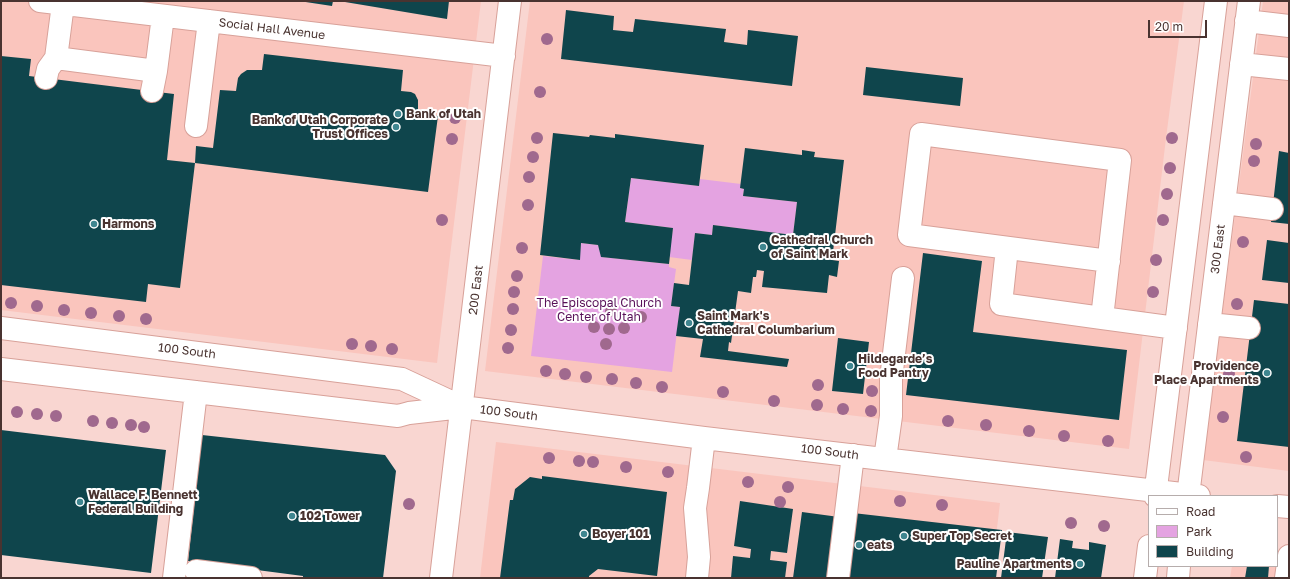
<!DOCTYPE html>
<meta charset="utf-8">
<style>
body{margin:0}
#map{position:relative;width:1290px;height:579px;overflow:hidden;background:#f9d6d1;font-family:"Golos Text",sans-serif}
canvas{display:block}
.frame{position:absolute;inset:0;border:2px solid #493330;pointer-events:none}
.legend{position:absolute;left:1148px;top:495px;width:130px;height:72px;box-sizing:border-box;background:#fff;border:1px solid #b6adac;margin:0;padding:5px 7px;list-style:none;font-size:12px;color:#493330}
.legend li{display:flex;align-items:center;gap:8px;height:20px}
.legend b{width:20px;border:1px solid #b6adac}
.scale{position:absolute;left:1148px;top:20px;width:59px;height:18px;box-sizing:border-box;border:2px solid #493330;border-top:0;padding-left:5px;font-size:12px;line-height:14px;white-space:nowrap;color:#493330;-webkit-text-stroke:3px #fff;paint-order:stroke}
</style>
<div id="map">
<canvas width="1290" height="579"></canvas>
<div class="frame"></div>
<ul class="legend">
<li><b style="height:5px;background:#fff"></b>Road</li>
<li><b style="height:11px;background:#e4a3e1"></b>Park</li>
<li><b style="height:11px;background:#0f454c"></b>Building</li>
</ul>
<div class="scale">20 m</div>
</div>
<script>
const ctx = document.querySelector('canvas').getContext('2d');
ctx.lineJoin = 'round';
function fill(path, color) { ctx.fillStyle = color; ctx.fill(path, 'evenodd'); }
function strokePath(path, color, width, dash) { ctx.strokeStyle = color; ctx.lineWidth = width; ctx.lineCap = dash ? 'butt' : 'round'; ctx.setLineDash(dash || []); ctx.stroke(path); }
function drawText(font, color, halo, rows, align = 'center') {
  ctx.font = font + ' "Golos Text",sans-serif'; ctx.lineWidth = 4; ctx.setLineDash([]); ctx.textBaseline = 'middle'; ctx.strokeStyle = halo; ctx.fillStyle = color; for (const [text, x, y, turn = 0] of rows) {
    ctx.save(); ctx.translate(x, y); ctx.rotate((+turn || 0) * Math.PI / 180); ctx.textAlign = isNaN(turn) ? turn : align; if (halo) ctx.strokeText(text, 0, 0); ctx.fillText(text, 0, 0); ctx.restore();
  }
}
const built = new Path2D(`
 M1,1h480l-44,362 -436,-53z
 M530,1h654l-18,137 -37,311 -644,-78z
 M1263,1h26v470l-86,-11z
 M496,442l504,61 -9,75h-511z
 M1232,566h45l12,12h-59z`);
const green = new Path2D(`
 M631,178l68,8 1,-7 41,5 -1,4 4,1 -1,7 54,6 -4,33 -80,-10 -1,10 -17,-2 -3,27 -23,-3 4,-29 -48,-6z
 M581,243l17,2 4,12 67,7v3l7,2 -5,37 9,1 -8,65 -141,-16 12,-100 36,4z`);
const building = new Path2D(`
 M299,1h34l-1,5z
 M339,1h110l-2,18z
 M566,10l48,6 -1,14 20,2 2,-13 91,10 -2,13 23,3 1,-15 50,6 -6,50 -231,-27z
 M264,54l139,16 -2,21 10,1 4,2 3,6v13l20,3 -10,76 -233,-29 1,-17 17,2 7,-58 16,1 2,-13 3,-4 6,-4h15z
 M1,56l30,3 -2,17 145,18 -7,66 28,3 -15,125 -32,-4 -2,18 -145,-17z
 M866,67l97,11 -3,28 -97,-11z
 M553,133l36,4 1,-2 25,3v-4l89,11 -5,41 -68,-8 -6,44 48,6 -4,36 -68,-7 -3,-12 -17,-2 -1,17 -40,-5z
 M745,148l57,7v-5l13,2 -1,5 30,3 -12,100 7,1 -2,16 -8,-2 -2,18 -65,-6 2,-16 -7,-1 -1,7h-3l-2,16 -13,-2 -7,52 -2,-1 -1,9 61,8 -2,8 -87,-10 3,-18 -27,-3 4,-29 -9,-1 3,-23 15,2 6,-52 17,2 1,-10 80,10 4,-33 -54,-6 1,-7 -4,-1z
 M1279,151l10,2v71l-18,-2z
 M1267,240l22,3v40l-27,-3z
 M923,253l59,8 -9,71 154,18 -8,70 -213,-25z
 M1254,300l35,4v143l-52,-6z
 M838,338l31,4 -6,52 -31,-3z
 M1,430l165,20 -15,123 -150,-18z
 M202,435l183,20 11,16 -13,107h-80v-2l-115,-15z
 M542,476l125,16 -10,84 -59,-7 -9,7v2h-89l10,-78h3l2,-11 15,-12 12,2z
 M740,501l53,8 -6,44 -16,-2 -1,9 17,2 -2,16h-54l2,-22 17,2 1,-9 -17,-3z
 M802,512l37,5 -9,61h-37z
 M853,513l149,17 -6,48h-150z
 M1007,532l41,5 -6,41h-41z
 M1060,539l13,2 -1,7 17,2v-8l17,3 -5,33h-46z
 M1247,566h22l-1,12h-23z`);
const minor = new Path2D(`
 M40,1l464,55
 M1246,21l43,5
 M56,58l7,-54
 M1241,64l48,5
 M46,78l2,-9 8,-11 100,13 7,-55
 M152,91l4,-20
 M196,126l13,-105
 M1224,203l48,6
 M1007,248l-6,56 101,14
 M1109,261l-200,-26 12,-101 199,26 -18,158 74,10
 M1209,324l40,4
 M1,328l401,51 60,28
 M1,369l397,47 11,-3 53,-6 242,31 495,58
 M885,459l6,-43v-37l12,-101
 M1155,496l61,-495
 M1188,496l61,-495
 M1277,506l12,1
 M196,571l55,7
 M174,578l22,-186
 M441,578l69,-577
 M697,578l2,-21 -4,-49 3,-20 6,-50
 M838,578l15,-123
 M1145,578l4,-32
 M1178,578l1,-12
 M1286,578l3,-22`);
const trees = [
 [547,39],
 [540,92],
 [455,118],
 [537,138],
 [1172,138],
 [452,139],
 [1256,144],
 [533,157],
 [1254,161],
 [1170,168],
 [529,177],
 [1167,194],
 [528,205],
 [442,220],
 [1163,220],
 [1243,242],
 [522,248],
 [1156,260],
 [517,276],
 [514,292],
 [1153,292],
 [11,303],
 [1237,304],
 [37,306],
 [513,309],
 [64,310],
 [611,311],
 [91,313],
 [119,316],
 [641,317],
 [146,319],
 [594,327],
 [624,328],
 [609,329],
 [511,330],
 [352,344],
 [606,344],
 [371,346],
 [508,348],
 [392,349],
 [546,371],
 [565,374],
 [1229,374],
 [586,377],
 [612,379],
 [636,383],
 [818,385],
 [662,387],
 [872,391],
 [723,392],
 [774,401],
 [817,405],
 [843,409],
 [871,411],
 [17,412],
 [37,414],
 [56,416],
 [1223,417],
 [93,421],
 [948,421],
 [112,423],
 [131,425],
 [986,425],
 [144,427],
 [1029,431],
 [1064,436],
 [1108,441],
 [1246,457],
 [549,458],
 [579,461],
 [593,462],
 [626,467],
 [668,472],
 [748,482],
 [788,487],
 [900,501],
 [780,502],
 [409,504],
 [942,505],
 [1071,523],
 [1104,526]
];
const markers = [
 [398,114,4,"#3f8690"],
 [396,127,4,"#3f8690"],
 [94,224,4,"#3f8690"],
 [763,247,4,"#3f8690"],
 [689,323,4,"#3f8690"],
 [850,366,4,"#3f8690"],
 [1267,373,4,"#3f8690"],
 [80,502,4,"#3f8690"],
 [292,516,4,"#3f8690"],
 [584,534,4,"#3f8690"],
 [904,536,4,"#3f8690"],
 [859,545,4,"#3f8690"],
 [1080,564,4,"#3f8690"]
];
const streetNames = [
 ["Social Hall Avenue",272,29,7],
 ["300 East",1218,249,-83],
 ["200 East",476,290,-83],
 ["100 South",187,351,7],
 ["100 South",509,413,7],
 ["100 South",830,452,7]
];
const poiNames = [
 ["Bank of Utah",406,114],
 ["Bank of Utah Corporate",388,120,"right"],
 ["Trust Offices",388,134,"right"],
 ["Harmons",102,224],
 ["Cathedral Church",771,240],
 ["of Saint Mark",771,254],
 ["Saint Mark's",697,316],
 ["Cathedral Columbarium",697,330],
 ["Hildegarde’s",858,359],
 ["Food Pantry",858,373],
 ["Providence",1259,366,"right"],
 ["Place Apartments",1259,380,"right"],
 ["Wallace F. Bennett",88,495],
 ["Federal Building",88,509],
 ["102 Tower",300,516],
 ["Boyer 101",592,534],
 ["Super Top Secret",912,536],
 ["eats",867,545],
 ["Pauline Apartments",1072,564,"right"]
];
const parkNames = [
 ["The Episcopal Church",599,303],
 ["Center of Utah",599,317]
];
fill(built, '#fac5bd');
fill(green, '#e4a3e1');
fill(building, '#0f454c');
strokePath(minor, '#d8a199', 24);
strokePath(minor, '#fff', 22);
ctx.fillStyle = '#a0698e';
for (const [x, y] of trees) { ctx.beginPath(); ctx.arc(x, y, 6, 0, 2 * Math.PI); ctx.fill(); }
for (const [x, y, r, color] of markers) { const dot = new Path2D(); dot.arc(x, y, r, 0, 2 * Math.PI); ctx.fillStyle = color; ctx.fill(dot); strokePath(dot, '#fff', 1.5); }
drawText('12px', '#493330', '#fff', streetNames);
drawText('bold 12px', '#493330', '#fff', poiNames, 'left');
drawText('12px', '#581058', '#fff', parkNames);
</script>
